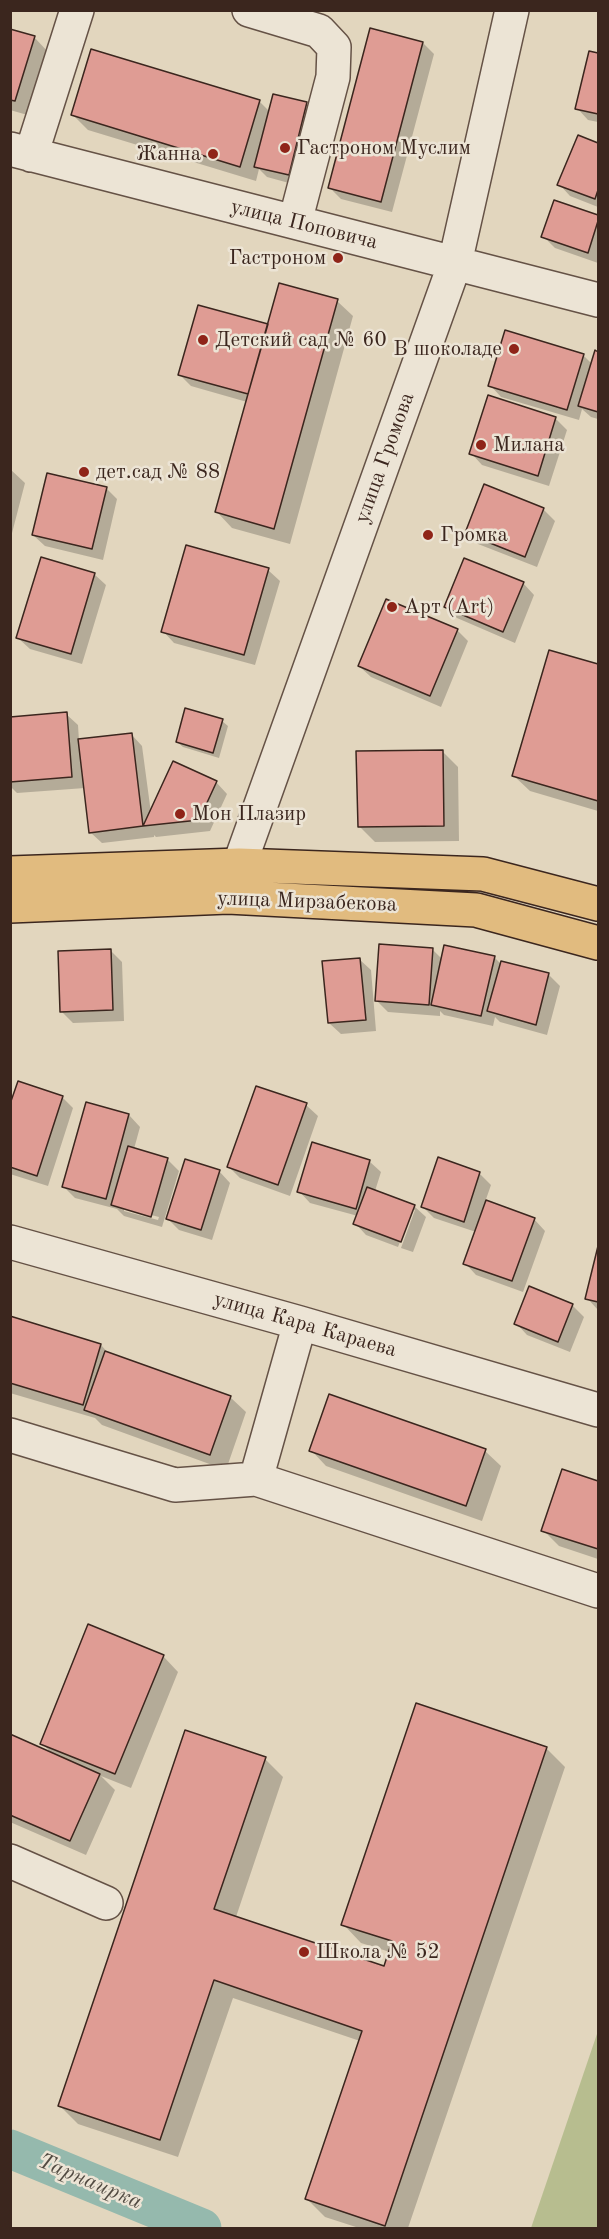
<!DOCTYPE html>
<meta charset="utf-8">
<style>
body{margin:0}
#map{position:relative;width:609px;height:2239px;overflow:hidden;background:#e2d6be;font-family:"Old Standard TT",serif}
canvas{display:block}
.frame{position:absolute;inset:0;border:12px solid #3b261e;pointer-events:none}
</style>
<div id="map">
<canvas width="609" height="2239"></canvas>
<div class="frame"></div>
</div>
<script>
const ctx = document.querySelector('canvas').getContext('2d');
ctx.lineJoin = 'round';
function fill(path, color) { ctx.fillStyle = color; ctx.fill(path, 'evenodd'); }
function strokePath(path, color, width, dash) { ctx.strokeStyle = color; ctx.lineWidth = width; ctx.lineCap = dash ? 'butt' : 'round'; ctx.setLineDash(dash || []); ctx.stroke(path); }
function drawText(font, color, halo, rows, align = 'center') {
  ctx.font = font + ' "Old Standard TT",serif'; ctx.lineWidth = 5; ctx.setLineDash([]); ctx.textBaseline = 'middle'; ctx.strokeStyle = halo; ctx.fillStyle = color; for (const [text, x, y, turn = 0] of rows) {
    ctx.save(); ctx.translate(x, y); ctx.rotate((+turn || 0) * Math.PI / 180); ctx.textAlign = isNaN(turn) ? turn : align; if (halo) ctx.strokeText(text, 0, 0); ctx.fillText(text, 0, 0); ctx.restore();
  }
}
const green = new Path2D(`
 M598,2031v197h-67z`);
const shadow = new Path2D(`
 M10,30l24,7 15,16 -18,63 -21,-6z
 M423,43l11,11 -42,158 -51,-13 -11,-11z
 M92,51l168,51 10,10 36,-9 11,12 -17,71 -33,-9 -8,-8 -3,12 -168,-51 -15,-15z
 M590,53l8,2v67l-10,-2 -11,-12z
 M578,137l20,8v62l-28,-11 -11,-12z
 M555,202l43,14v47l-43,-15 -12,-12z
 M337,301l16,15 -63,228 -58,-16 -15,-16 30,-110 -56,-16 -11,-11 89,-49z
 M506,332l78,24 8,8 4,-12 2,1v66l-7,-2 -9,-8 -3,11 -78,-23 -11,-12z
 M555,418l12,12 -18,56 -67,-21 -11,-12z
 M10,469l15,14 -14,54h-1z
 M106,488l11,11 -14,61 -58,-14 -12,-11z
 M543,509l12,12 -18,46 -59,-23 -12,-12z
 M268,570l12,11 -25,84 -81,-22 -11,-12z
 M94,574l12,11 -24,79 -52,-15 -12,-11z
 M523,583l11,12 -19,48 -58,-25 -11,-11z
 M457,630l11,11 -27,66 -70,-30 -12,-11z
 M550,652l48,14v145l-68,-20 -16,-15z
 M66,714l12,11 1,16 52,-7 11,12 9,67 65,-31 11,12 -17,37 -54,6 -2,-2v2l-52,6 -12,-11 -5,-44 -68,5 -7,-7v-68z
 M222,721l6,5 -9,32 -36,-11 -6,-5z
 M442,751l16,16 1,74 -84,1 -16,-16z
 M432,949l11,11 51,-3 7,7 1,-1 47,12 11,11 -13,49 -47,-13 -5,-5 -2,9 -49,-11 -4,-4v5l-52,-4 -11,-11z
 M110,950l12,12 2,59 -51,2 -11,-11z
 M359,959l12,11 5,61 -35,3 -12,-11z
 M62,1097l11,11 -25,78 -38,-12v-65z
 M87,1103l42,12 11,12 -6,22 34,11 11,11 -17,56 -38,-11 -7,-7 -42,-11 -11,-11zM124,1208l35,9 -1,3 -34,-9z
 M306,1105l12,11 -28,80 -50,-18 -11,-11z
 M369,1161l12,11 -6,19 39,15 12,11 -13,35 -12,-4 14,-38h-3l-14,37 -32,-12 -11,-12 3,-7 -48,-13 -11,-12z
 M219,1171l11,12 -18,57 -33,-10 -11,-11z
 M479,1173l12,12 -6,17 49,17 11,12 -22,61 -47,-17 -11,-12 11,-31 -42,-14 -11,-11z
 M598,1252v58l-11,-12z
 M530,1288l43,18 11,11 -14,35 -43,-17 -11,-12z
 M10,1318l91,27 9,10 120,42 16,15 -20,58 -124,-45 -7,-7 -85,-25z
 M311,1450l174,1 16,15 -19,55 -156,-55z
 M562,1471l36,12v76l-39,-13 -16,-16z
 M163,1656l15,16 -47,116 -30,-12 14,14 -29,65 -76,-33v-86l42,18 -10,-11z
 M546,1748l19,19 -157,461h-49l-34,-11 -18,-18 53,-158 -127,-43 -55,159 -100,-33 -18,-18 205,-347 18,18 -47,140 148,51 6,-16 -29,-9 -18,-19z`);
const canal = new Path2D(`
 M10,2149l192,79`);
const building = new Path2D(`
 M370,28l53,14 -42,160 -53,-14z
 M10,29l25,7 -20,65 -5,-1z
 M91,49l169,51 -20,67 -169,-52z
 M589,51l9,2v61l-23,-5z
 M273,94l34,8 -18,73 -35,-8z
 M578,135l20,8v47l-3,9 -38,-14z
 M554,200l44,15v6l-10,32 -47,-16z
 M279,283l59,16 -64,230 -59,-17z
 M198,305l70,19 -20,70 -70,-19z
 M505,330l79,24 -17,56 -79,-24z
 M595,350l3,2v60l-20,-6z
 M488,395l68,22 -18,59 -69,-22z
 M47,473l60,14 -15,62 -60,-14z
 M484,484l60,24 -19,49 -60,-24z
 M186,545l83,23 -25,87 -83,-23z
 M41,557l54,16 -24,81 -55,-16z
 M464,558l60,24 -21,50 -59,-25z
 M386,599l72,30 -28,67 -72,-30z
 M549,650l49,14v137l-86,-25z
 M185,708l38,11 -10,34 -37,-11z
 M67,712l5,65 -62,5v-65z
 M132,733l11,93 -54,7 -11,-94z
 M443,750l1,76 -86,1 -2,-76z
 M173,761l44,20 -18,39 -56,6z
 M379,944l54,4 -4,57 -54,-4z
 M444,945l51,11 -14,60 -50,-11z
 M111,949l2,61 -53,2 -2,-61z
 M360,958l6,62 -38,3 -6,-62z
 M501,961l48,12 -13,52 -49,-14z
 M18,1081l45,15 -26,80 -27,-9v-63z
 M256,1086l51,17 -29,82 -51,-18z
 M86,1102l43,12 -23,85 -44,-12z
 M312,1142l58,18 -14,49 -59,-17z
 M128,1146l40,12 -17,59 -40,-12z
 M438,1157l42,15 -16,50 -43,-15z
 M185,1159l35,11 -19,60 -35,-11z
 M367,1187l48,18 -14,37 -48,-18z
 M486,1200l49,18 -23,63 -49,-17z
 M598,1246v56l-13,-3z
 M529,1286l44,18 -15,38 -44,-18z
 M10,1316l91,28 -18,61 -73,-22z
 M105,1351l126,45 -21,59 -126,-45z
 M329,1394l157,55 -20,57 -157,-55z
 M562,1469l36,12v68l-57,-18z
 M88,1624l76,31 -49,119 -75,-30z
 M416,1703l131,44 -162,479 -80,-27 57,-168 -148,-51 -54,160 -102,-34 127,-376 81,27 -52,152 170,57 8,-25 -51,-16z
 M10,1734l90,40 -30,67 -60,-26z`);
const minor = new Path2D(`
 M249,10l70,21 15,16 -1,30 -38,145
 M10,149l588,151
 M31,155l46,-145
 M230,891l225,-628 57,-253
 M10,1242l290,81 298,87
 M10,1435l165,50 81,-6 44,-156
 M256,1479l342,112
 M10,1861l96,42`);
const major = new Path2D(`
 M10,873l229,-8 244,9 115,30
 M10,906l218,-9 248,13 122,33`);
const markers = [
 [285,148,6,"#8f2418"],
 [213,154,6,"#8f2418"],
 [338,258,6,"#8f2418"],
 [203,340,6,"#8f2418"],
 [514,349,6,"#8f2418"],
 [481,445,6,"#8f2418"],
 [84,472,6,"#8f2418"],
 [428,535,6,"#8f2418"],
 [392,607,6,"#8f2418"],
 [180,814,6,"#8f2418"],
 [304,1952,6,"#8f2418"]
];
const poiNames = [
 ["Гастроном Муслим",297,148],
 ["Жанна",201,154,"right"],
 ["Гастроном",326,258,"right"],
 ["Детский сад № 60",215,340],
 ["В шоколаде",502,349,"right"],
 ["Милана",493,445],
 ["дет.сад № 88",96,472],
 ["Громка",440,535],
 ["Арт (Art)",404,607],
 ["Мон Плазир",192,814],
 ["Школа № 52",316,1952]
];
const streetNames = [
 ["улица Поповича",304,225,14],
 ["улица Громова",385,458,-70],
 ["улица Мирзабекова",307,902,2],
 ["улица Кара Караева",305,1325,16]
];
const waterNames = [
 ["Тарнаирка",90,2182,23]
];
fill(green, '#b7bd8f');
fill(shadow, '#0003');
strokePath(canal, '#95b9ad', 39);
fill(building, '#df9c94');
strokePath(building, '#3b261e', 1.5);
strokePath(minor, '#655246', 36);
strokePath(major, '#3b261e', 36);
strokePath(minor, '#ece4d5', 33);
strokePath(major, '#e1bb7f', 33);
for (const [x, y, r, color] of markers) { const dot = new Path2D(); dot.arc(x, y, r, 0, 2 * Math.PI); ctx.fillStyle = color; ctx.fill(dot); strokePath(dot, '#ece4d5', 2); }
drawText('21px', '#3b261e', '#ece4d5', poiNames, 'left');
drawText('21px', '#3b261e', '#ece4d5', streetNames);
drawText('italic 22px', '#524b42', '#ece4d5', waterNames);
</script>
